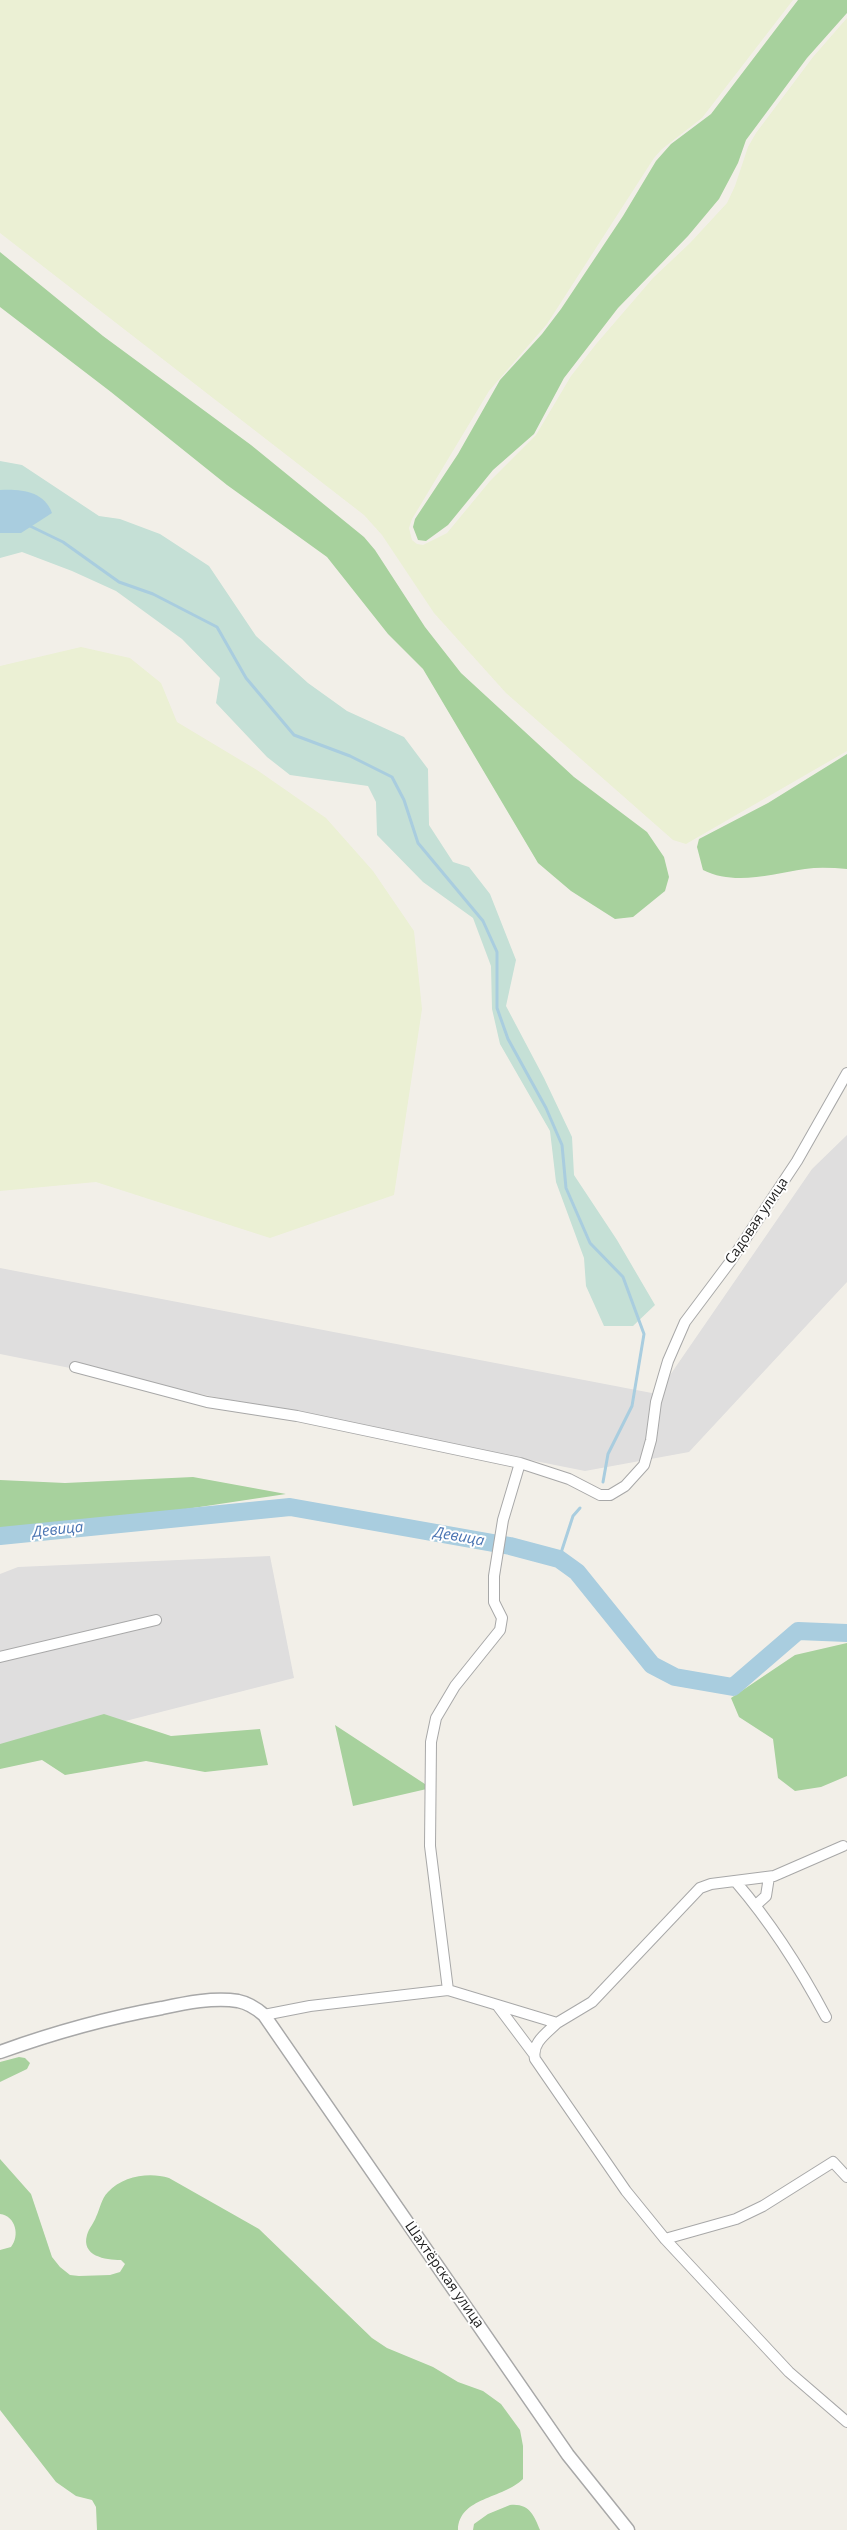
<!DOCTYPE html>
<meta charset="utf-8">
<style>
body{margin:0}
canvas{display:block;background:#f2efe8}
</style>
<canvas width="847" height="2530"></canvas>
<script>
const ctx = document.querySelector('canvas').getContext('2d');
ctx.lineJoin = 'round';
function fill(path, color) { ctx.fillStyle = color; ctx.fill(path, 'evenodd'); }
function strokePath(path, color, width, dash) { ctx.strokeStyle = color; ctx.lineWidth = width; ctx.lineCap = dash ? 'butt' : 'round'; ctx.setLineDash(dash || []); ctx.stroke(path); }
function drawText(font, color, halo, rows, align = 'center') {
  ctx.font = font + ' "Open Sans",sans-serif'; ctx.lineWidth = 4; ctx.setLineDash([]); ctx.textBaseline = 'middle'; ctx.strokeStyle = halo; ctx.fillStyle = color; for (const [text, x, y, turn = 0] of rows) {
    ctx.save(); ctx.translate(x, y); ctx.rotate((+turn || 0) * Math.PI / 180); ctx.textAlign = isNaN(turn) ? turn : align; if (halo) ctx.strokeText(text, 0, 0); ctx.fillText(text, 0, 0); ctx.restore();
  }
}
const residential = new Path2D(`
 M847,1135v147l-158,170 -104,19 -585,-117v-86l657,126 155,-225z
 M270,1556l24,122 -294,75v-179l18,-7z`);
const farmland = new Path2D(`
 M0,0h793l-91,118 -40,31 -8,9 -107,166 -58,67 -77,128 -3,9 3,12 5,4 6,1 24,-12 43,-52 46,-46 35,-59 26,-33 56,-65 37,-35 37,-40 8,-17 13,-39 8,-14 57,-76 34,-39v733l-161,93 -13,-4 -167,-147 -72,-80 -52,-78 -18,-20 -364,-282z
 M81,647l49,11 31,25 16,39 80,48 69,48 47,53 41,60 8,78 -28,186 -124,43 -174,-56 -96,9v-525z`);
const forest = new Path2D(`
 M798,0h49v13l-40,45 -61,82 -8,23 -19,36 -31,37 -70,72 -54,70 -30,56 -41,36 -45,55 -22,16 -8,-1 -5,-13 2,-8 43,-65 42,-74 42,-46 19,-25 62,-93 33,-55 15,-17 40,-30z
 M0,252l103,84 148,109 113,92 11,13 50,77 36,46 113,104 73,55 17,25 5,20 -4,14 -32,26 -18,2 -44,-28 -33,-28 -115,-194 -35,-35 -61,-77 -100,-72 -116,-93 -111,-85z
 M847,754v115c-14,-1 -28,-2 -42,0 -34,5 -70,17 -102,1l-6,-23 2,-8 69,-36z
 M193,1477l93,17 -286,43v-57l65,3z
 M847,1643v133l-26,11 -26,4 -17,-13 -5,-39 -34,-22 -8,-19 64,-43z
 M104,1714l67,22 89,-7 8,36 -63,7 -59,-11 -81,14 -23,-15 -42,9v-25z
 M335,1725l96,63 -78,18z
 M19,2057l6,1 5,5 -3,6 -27,13v-20z
 M0,2159l31,35 21,63 8,10 10,8 9,1 31,-1 10,-3 5,-8 -4,-4c-16,0 -40,-4 -34,-25 2,-7 7,-12 9,-18 4,-8 5,-18 12,-25 15,-16 41,-20 61,-14l90,51 113,109 15,10 46,19 25,15 25,9 18,13 19,26 3,16v33c-20,20 -64,18 -65,51h-361l-1,-23 -4,-7 -16,-4 -20,-14 -56,-72v-160l11,-3c9,-11 5,-31 -11,-33z
 M510,2505c19,-2 24,10 30,25h-67l1,-6 14,-10z`);
const wetland = new Path2D(`
 M0,461l22,4 77,51 21,3 40,15 49,32 47,70 52,47 39,28 57,26 24,32 1,56 24,37 16,5 21,27 26,66 -10,46 38,72 28,59 2,38 43,65 38,65 -22,21h-29l-18,-40 -2,-28 -28,-76 -6,-51 -50,-87 -8,-35 -1,-43 -18,-48 -50,-36 -46,-47 -1,-33 -8,-16 -78,-11 -23,-18 -51,-54 4,-25 -38,-39 -66,-48 -44,-20 -50,-19 -22,6z`);
const water = new Path2D(`
 M0,490c21,-1 44,1 52,23l-31,20h-21z`);
const stream = new Path2D(`
 M30,526l33,16 56,40 34,12 64,33 29,51 48,57 56,21 42,21 12,23 14,43 65,78 14,31v56l11,31 38,69 16,37 4,43 24,55 33,34 21,57 -12,72 -24,48 -5,28
 M559,1559l14,-43 7,-8`);
const river = new Path2D(`
 M0,1536l290,-29 220,39 49,13 18,13 75,93 23,12 58,10 65,-56 49,2`);
const minor = new Path2D(`
 M75,1367l132,35 90,14 223,47 49,16 31,16h10l15,-9 19,-21 7,-25 5,-38 12,-41 17,-39 45,-60 67,-101 50,-88
 M0,1657l156,-37
 M736,1882c36,42 64,86 90,135
 M756,1905l10,-9 3,-19
 M448,1990l-18,-144 1,-104 5,-24 19,-32 45,-56 2,-12 -8,-16v-26l9,-56 17,-57
 M497,2005l36,48
 M264,2015l46,-9 138,-16 109,33 35,-21 108,-114 11,-4 63,-8 69,-30
 M557,2023c-10,10 -26,20 -22,36l91,132 39,48 124,133 58,50
 M665,2239l71,-20 27,-13 70,-44 14,15`);
const tertiary = new Path2D(`
 M0,2052c53,-19 106,-34 162,-44 23,-5 52,-11 76,-7 10,2 18,7 26,14l304,440 60,75`);
const streetNames = [
 ["Садовая улица",757,1221,-56],
 ["Шахтёрская улица",444,2275,55]
];
const waterNames = [
 ["Девица",58,1530,-6],
 ["Девица",459,1537,10]
];
fill(residential, '#dfdede');
fill(farmland, '#ebf0d4');
fill(forest, '#a7d19d');
fill(wetland, '#c5e0d6');
fill(water, '#a9cddf');
strokePath(stream, '#a9cddf', 3);
strokePath(river, '#a9cddf', 18);
strokePath(minor, '#a8a8a8', 12);
strokePath(tertiary, '#a8a8a8', 15);
strokePath(minor, '#fff', 10);
strokePath(tertiary, '#fff', 12);
drawText('14px', '#212121', '#fff', streetNames);
drawText('italic 15px', '#4b75b3', '#fff', waterNames);
</script>
